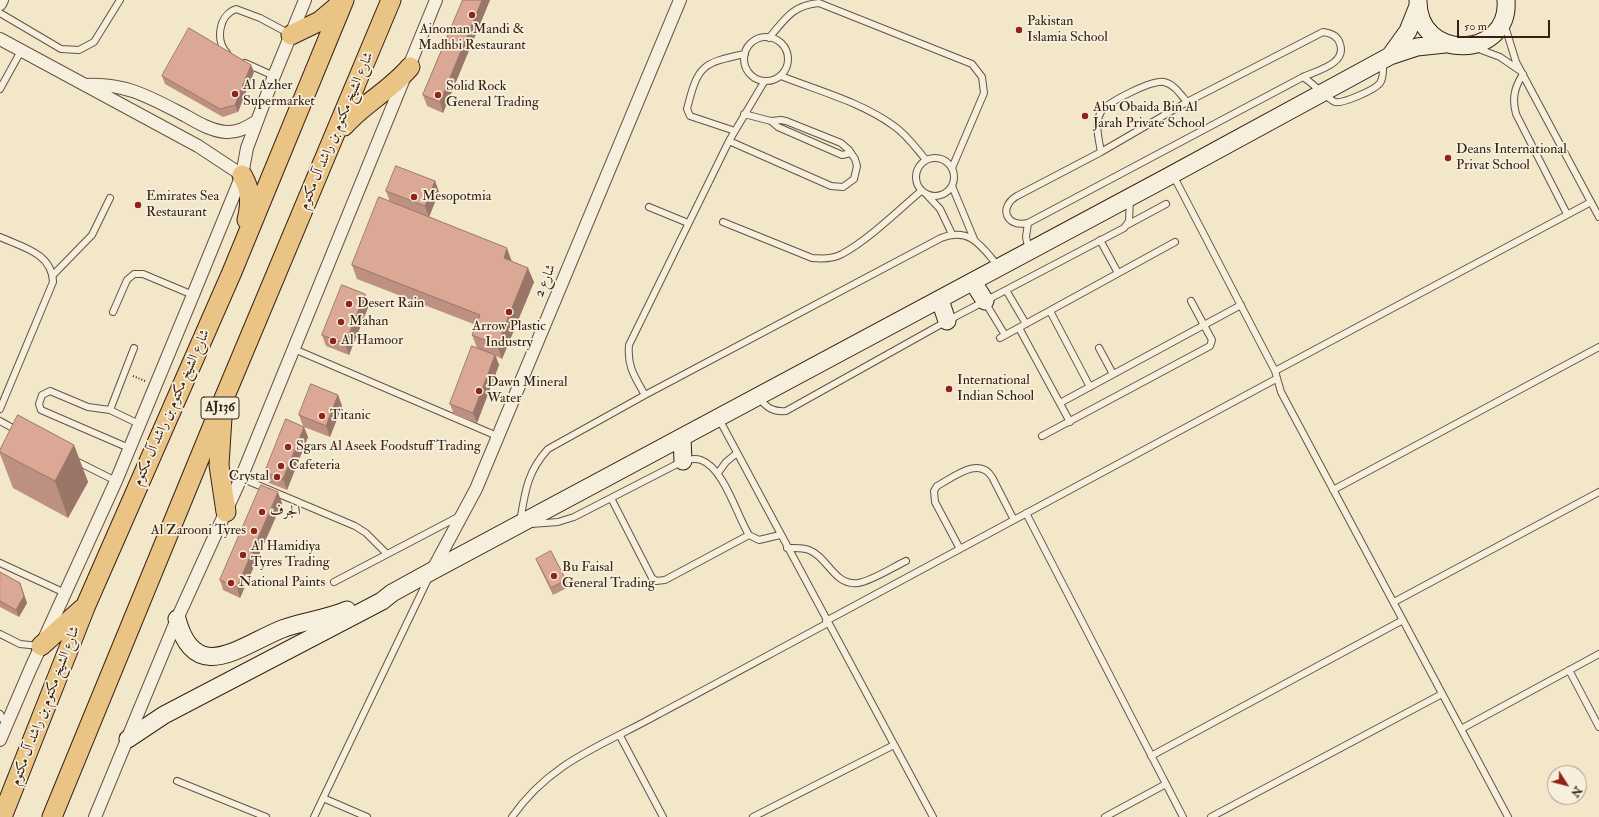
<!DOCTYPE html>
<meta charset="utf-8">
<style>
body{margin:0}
#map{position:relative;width:1599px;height:817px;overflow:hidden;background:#f3e7ca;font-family:"IM FELL Double Pica",serif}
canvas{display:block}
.north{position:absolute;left:1547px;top:765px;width:40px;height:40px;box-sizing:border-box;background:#f7efdd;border:1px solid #aa9d8c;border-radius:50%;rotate:126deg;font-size:11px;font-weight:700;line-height:16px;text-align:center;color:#372113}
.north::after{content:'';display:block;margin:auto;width:14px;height:18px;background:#8f2418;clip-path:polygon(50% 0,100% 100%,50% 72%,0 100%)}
.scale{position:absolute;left:1457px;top:20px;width:93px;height:18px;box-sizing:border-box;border:2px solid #372113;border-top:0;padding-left:5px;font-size:12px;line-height:14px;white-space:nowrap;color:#372113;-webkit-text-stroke:3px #f7efdd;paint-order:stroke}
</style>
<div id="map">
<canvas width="1599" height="817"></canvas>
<div class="north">N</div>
<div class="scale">50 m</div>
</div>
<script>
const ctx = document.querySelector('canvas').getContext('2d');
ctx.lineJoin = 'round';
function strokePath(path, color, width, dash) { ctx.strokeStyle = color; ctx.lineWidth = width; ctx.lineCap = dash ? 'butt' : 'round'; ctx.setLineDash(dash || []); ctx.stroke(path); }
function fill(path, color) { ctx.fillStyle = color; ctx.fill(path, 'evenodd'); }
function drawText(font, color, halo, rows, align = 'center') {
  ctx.font = font + ' "IM FELL Double Pica",Amiri,serif'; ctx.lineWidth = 3.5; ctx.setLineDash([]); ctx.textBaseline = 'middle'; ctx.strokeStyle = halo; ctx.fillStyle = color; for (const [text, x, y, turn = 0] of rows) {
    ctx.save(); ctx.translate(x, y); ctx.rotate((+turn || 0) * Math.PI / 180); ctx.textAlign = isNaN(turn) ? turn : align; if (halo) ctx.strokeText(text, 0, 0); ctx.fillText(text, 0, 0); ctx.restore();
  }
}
const path = new Path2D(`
 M133,376l12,5`);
const lane = new Path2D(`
 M0,13l61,36 18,1 15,-8 26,-42
 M1504,23l12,39 83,155
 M1323,32c8,1 15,4 17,12 7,20 -24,27 -37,33l-275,146c-22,5 -30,-16 -11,-27l84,-44 86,-50z
 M744 59a22 22 0 1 1 44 0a22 22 0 1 1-44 0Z
 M769,38c16,-19 24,-33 50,-35l153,61 10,13 2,16 -32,75
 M1476,48l24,9 19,13
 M227,53c-12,-13 -8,-38 9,-44l24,9 30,16
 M245,63l29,13
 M1523,74c-9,14 -11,25 -7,40l51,100
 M781,76c38,15 80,26 113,50 13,9 22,22 32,34
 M1303,77c10,6 23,21 32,25 7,2 40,-12 45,-19 4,-6 3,-14 3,-21
 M0,89l21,-38
 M744,114l27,7 7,6 64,28 9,-2
 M735,131l-45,-15 -3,-7c11,-44 15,-46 58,-55
 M729,141l102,45 12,1 11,-8 3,-13 -2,-7 -6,-9 -8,-7 -55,-22 -5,-1 -10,1
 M1101,152c-2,-12 -7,-29 0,-40 6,-10 51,-32 63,-30 10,2 17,13 23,20
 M916 177a19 19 0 1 1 38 0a19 19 0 1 1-38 0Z
 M1173,175l102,196 6,21 227,425
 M952,186l22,53
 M927,195l13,14 12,25
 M649,207l39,16
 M723,222l89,36c10,1 21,1 30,-4 25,-13 57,-44 79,-63
 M1028,223l-2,14 3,14
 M1127,225l39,-21
 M0,237c22,10 52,16 53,45l-53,127
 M1100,240l18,33
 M53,275l39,-40 18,-37
 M1006,290l20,34
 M985,302l20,33
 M1050,311l40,76
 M113,312l14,-32 7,-6h9l50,21
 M1019,328l51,94
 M1000,338l175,-96
 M1099,348l14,26
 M294,349l203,87
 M1275,371l316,-169
 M645,395c-10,-18 -18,-28 -16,-50l100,-204 35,-59
 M759,398c8,10 14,14 27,13l161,-90 177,-93 5,-7 1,-22
 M1060,403l181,-98
 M110,410l24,-62
 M719,419l214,398
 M0,421l18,10
 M1042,436l168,-90 2,-6 -21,-39
 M129,448l-88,-38 -2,-6 3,-9 8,-4 38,16 22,3 29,14
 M74,460l42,21
 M718,473l8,-11 11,-9
 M241,478l114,48 11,7 21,21
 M1333,490l266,-143
 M611,498l41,80 4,3 9,-1 84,-45
 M1026,513l157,304
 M520,522c5,-30 7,-50 28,-73l97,-54 296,-157c30,-11 40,8 58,29
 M531,524l27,-2 16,-5 109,-56c6,-2 12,-3 18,-1 23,8 36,56 48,75l10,5 21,-5
 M787,548c7,0 14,-1 22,2 19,7 25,36 49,33 14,-2 35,-16 48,-22
 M960,549l-25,-47 -1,-11 3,-5c17,-9 42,-30 55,-9l22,43
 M0,563l65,30
 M334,582l124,-65
 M1394,602l205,-110
 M826,621l450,-242
 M0,634l20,10 19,2
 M1569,670l30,57
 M0,714l6,11
 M1461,729l138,-75
 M620,736l43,81
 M1151,756l252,-136
 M177,781l89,36
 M323,798l44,19
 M314,817l115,-240
 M512,817c39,-56 90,-71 147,-103 57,-30 113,-61 169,-91
 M753,817l141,-72
 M1105,817l61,-33
 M1211,817l231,-123`);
const street = new Path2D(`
 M0,4l2,-4
 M0,39l198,107 44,29
 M85,85c40,-3 66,13 101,31 12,7 26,15 40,16 12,1 21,-5 31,-11
 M432,571l44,-82 204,-489
 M0,740l30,-70 86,-189 77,-186 49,-120 5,-27 27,-72 31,-76
 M95,817l82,-198 64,-141 195,-478`);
const secondary = new Path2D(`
 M1418,0c-1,63 93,59 88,0
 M1390,56l18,-25 10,-25
 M973,282l12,19
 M940,300l7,21
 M682,437l1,24
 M177,619c18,67 63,27 105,10 21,-8 44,-10 65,-19
 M128,739l36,-24 218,-114 10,-8 40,-22c320,-171 640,-341 958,-515l27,-9 28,-3`);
const primary = new Path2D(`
 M291,35l29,-14 20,-17
 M344,126c20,-23 47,-36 66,-59
 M242,175c9,15 9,28 5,45
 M222,418l-3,47 7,47
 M41,646l41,-37
 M2,817l84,-212 146,-333 112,-272
 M52,817l173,-421 166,-396`);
const wall = new Path2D(`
 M463,0h27l-47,113 -16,-7 -4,-11z
 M251,65l3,7 -16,40 -15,5 -58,-33 -3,-8z
 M435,181l4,11 -10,25 83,44 22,21 -32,77 -6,-3 3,9 -22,58 -23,-8 -4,-11 27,-56 -5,-13 4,-10 -119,-46 -5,-14 38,-63 -4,-11z
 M365,294l4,11 -20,50 -23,-9 -4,-11z
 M338,395l4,11 -12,31 -26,-10 4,10 -21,53 -18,-7 -4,-11 38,-46 -4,-11z
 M74,445l14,37 -20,36 -55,-30 -13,-34v-4z
 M282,503l-42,95 -17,-8 -3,-10z
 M536,559l30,21 3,7 -16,8 -14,-29z
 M0,572l22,18 5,13 -8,14 -19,-10z`);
const shadedWall = new Path2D(`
 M482,0h8l-47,113 -3,-11z
 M251,65l3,7 -16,40 -3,-7z
 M435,181l4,11 -10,25 -4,-11z
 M507,248l5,14 -8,-4z
 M528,268l6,14 -32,77 -5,-14z
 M365,294l4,11 -20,50 -4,-11z
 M495,355l4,10 -22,58 -4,-10z
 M338,395l4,11 -12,31 -4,-11z
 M304,427l4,10 -21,53 -4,-11z
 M74,445l14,37 -20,36 -13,-37z
 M278,492l4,11 -42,95 -3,-11z
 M20,583l7,20 -8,14 -3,-7z`);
const building = new Path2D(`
 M463,0h19l-42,102 -17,-7z
 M189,28l62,37 -16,40 -15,4 -58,-33z
 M396,166l39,15 -10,25 -39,-15z
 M379,197l128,51 -3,10 24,10 -31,77 -25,-10 8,-20 -128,-50z
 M342,285l23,9 -20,50 -23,-9z
 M472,346l23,9 -22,58 -23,-9z
 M311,384l27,11 -12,31 -27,-11z
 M18,415l56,30 -19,36 -55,-29v-2z
 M286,419l18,8 -21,52 -18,-7z
 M261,485l17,7 -41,95 -17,-7z
 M551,551l15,29 -15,8 -15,-29z
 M0,572l20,11 4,13 -8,14 -16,-9z`);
const markers = [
 [472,15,4,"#8f2418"],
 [1019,30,4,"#8f2418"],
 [235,94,4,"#8f2418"],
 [438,95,4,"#8f2418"],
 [1085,116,4,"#8f2418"],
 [1448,158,4,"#8f2418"],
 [414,197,4,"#8f2418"],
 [138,205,4,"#8f2418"],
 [349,304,4,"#8f2418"],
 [509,312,4,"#8f2418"],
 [341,322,4,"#8f2418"],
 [333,341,4,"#8f2418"],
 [949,389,4,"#8f2418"],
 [479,391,4,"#8f2418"],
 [322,416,4,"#8f2418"],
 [288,447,4,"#8f2418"],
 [281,466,4,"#8f2418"],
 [277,477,4,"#8f2418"],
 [262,512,4,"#8f2418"],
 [254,531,4,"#8f2418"],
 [243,555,4,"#8f2418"],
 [554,576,4,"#8f2418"],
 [231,583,4,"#8f2418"]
];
const shields = [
 [220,408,38]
];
const shieldNames = [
 ["AJ136",220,408]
];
const poiNames = [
 ["Pakistan",1027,22],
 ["Islamia School",1027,38],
 ["Ainoman Mandi &",472,30,"center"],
 ["Madhbi Restaurant",472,46,"center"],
 ["Al Azher",243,86],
 ["Supermarket",243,102],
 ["Solid Rock",446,87],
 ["General Trading",446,103],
 ["Abu Obaida Bin Al",1093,108],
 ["Jarah Private School",1093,124],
 ["Deans International",1456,150],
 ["Privat School",1456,166],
 ["Emirates Sea",146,197],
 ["Restaurant",146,213],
 ["Mesopotmia",422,197],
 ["Desert Rain",357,304],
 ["Mahan",349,322],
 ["Arrow Plastic",509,327,"center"],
 ["Industry",509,343,"center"],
 ["Al Hamoor",341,341],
 ["International",957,381],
 ["Indian School",957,397],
 ["Dawn Mineral",487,383],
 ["Water",487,399],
 ["Titanic",330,416],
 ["Sgars Al Aseek Foodstuff Trading",296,447],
 ["Cafeteria",289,466],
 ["Crystal",269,477,"right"],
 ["الجرف",270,512],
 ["Al Zarooni Tyres",246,531,"right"],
 ["Al Hamidiya",251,547],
 ["Tyres Trading",251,563],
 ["Bu Faisal",562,568],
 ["General Trading",562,584],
 ["National Paints",239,583]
];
const streetNames = [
 ["شارع الشيخ مكتوم بن راشد آل مكتوم",337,131,-67],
 ["شارع 2",546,281,-67],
 ["شارع الشيخ مكتوم بن راشد آل مكتوم",172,408,-66],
 ["شارع الشيخ مكتوم بن راشد آل مكتوم",46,706,-69]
];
strokePath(lane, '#665241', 8);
strokePath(street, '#665241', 14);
strokePath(secondary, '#372113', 19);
strokePath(primary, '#372113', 21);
strokePath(path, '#372113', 2, [1, 2]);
strokePath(lane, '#f7efdd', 6);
strokePath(street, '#f7efdd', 12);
strokePath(secondary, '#f7efdd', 17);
strokePath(primary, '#eac485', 19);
fill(wall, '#bd9081');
fill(shadedWall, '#9a7669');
fill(building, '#dca896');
strokePath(building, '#9a7669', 1);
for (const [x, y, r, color] of markers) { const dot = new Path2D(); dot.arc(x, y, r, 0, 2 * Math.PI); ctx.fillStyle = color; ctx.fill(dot); strokePath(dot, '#f7efdd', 1.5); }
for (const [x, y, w] of shields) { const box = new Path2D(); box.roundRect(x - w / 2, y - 11, w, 22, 3); ctx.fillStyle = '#f7efdd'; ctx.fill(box); strokePath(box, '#372113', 1); }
drawText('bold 13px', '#372113', null, shieldNames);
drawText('14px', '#372113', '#f7efdd', poiNames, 'left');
drawText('14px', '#372113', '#f7efdd', streetNames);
</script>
